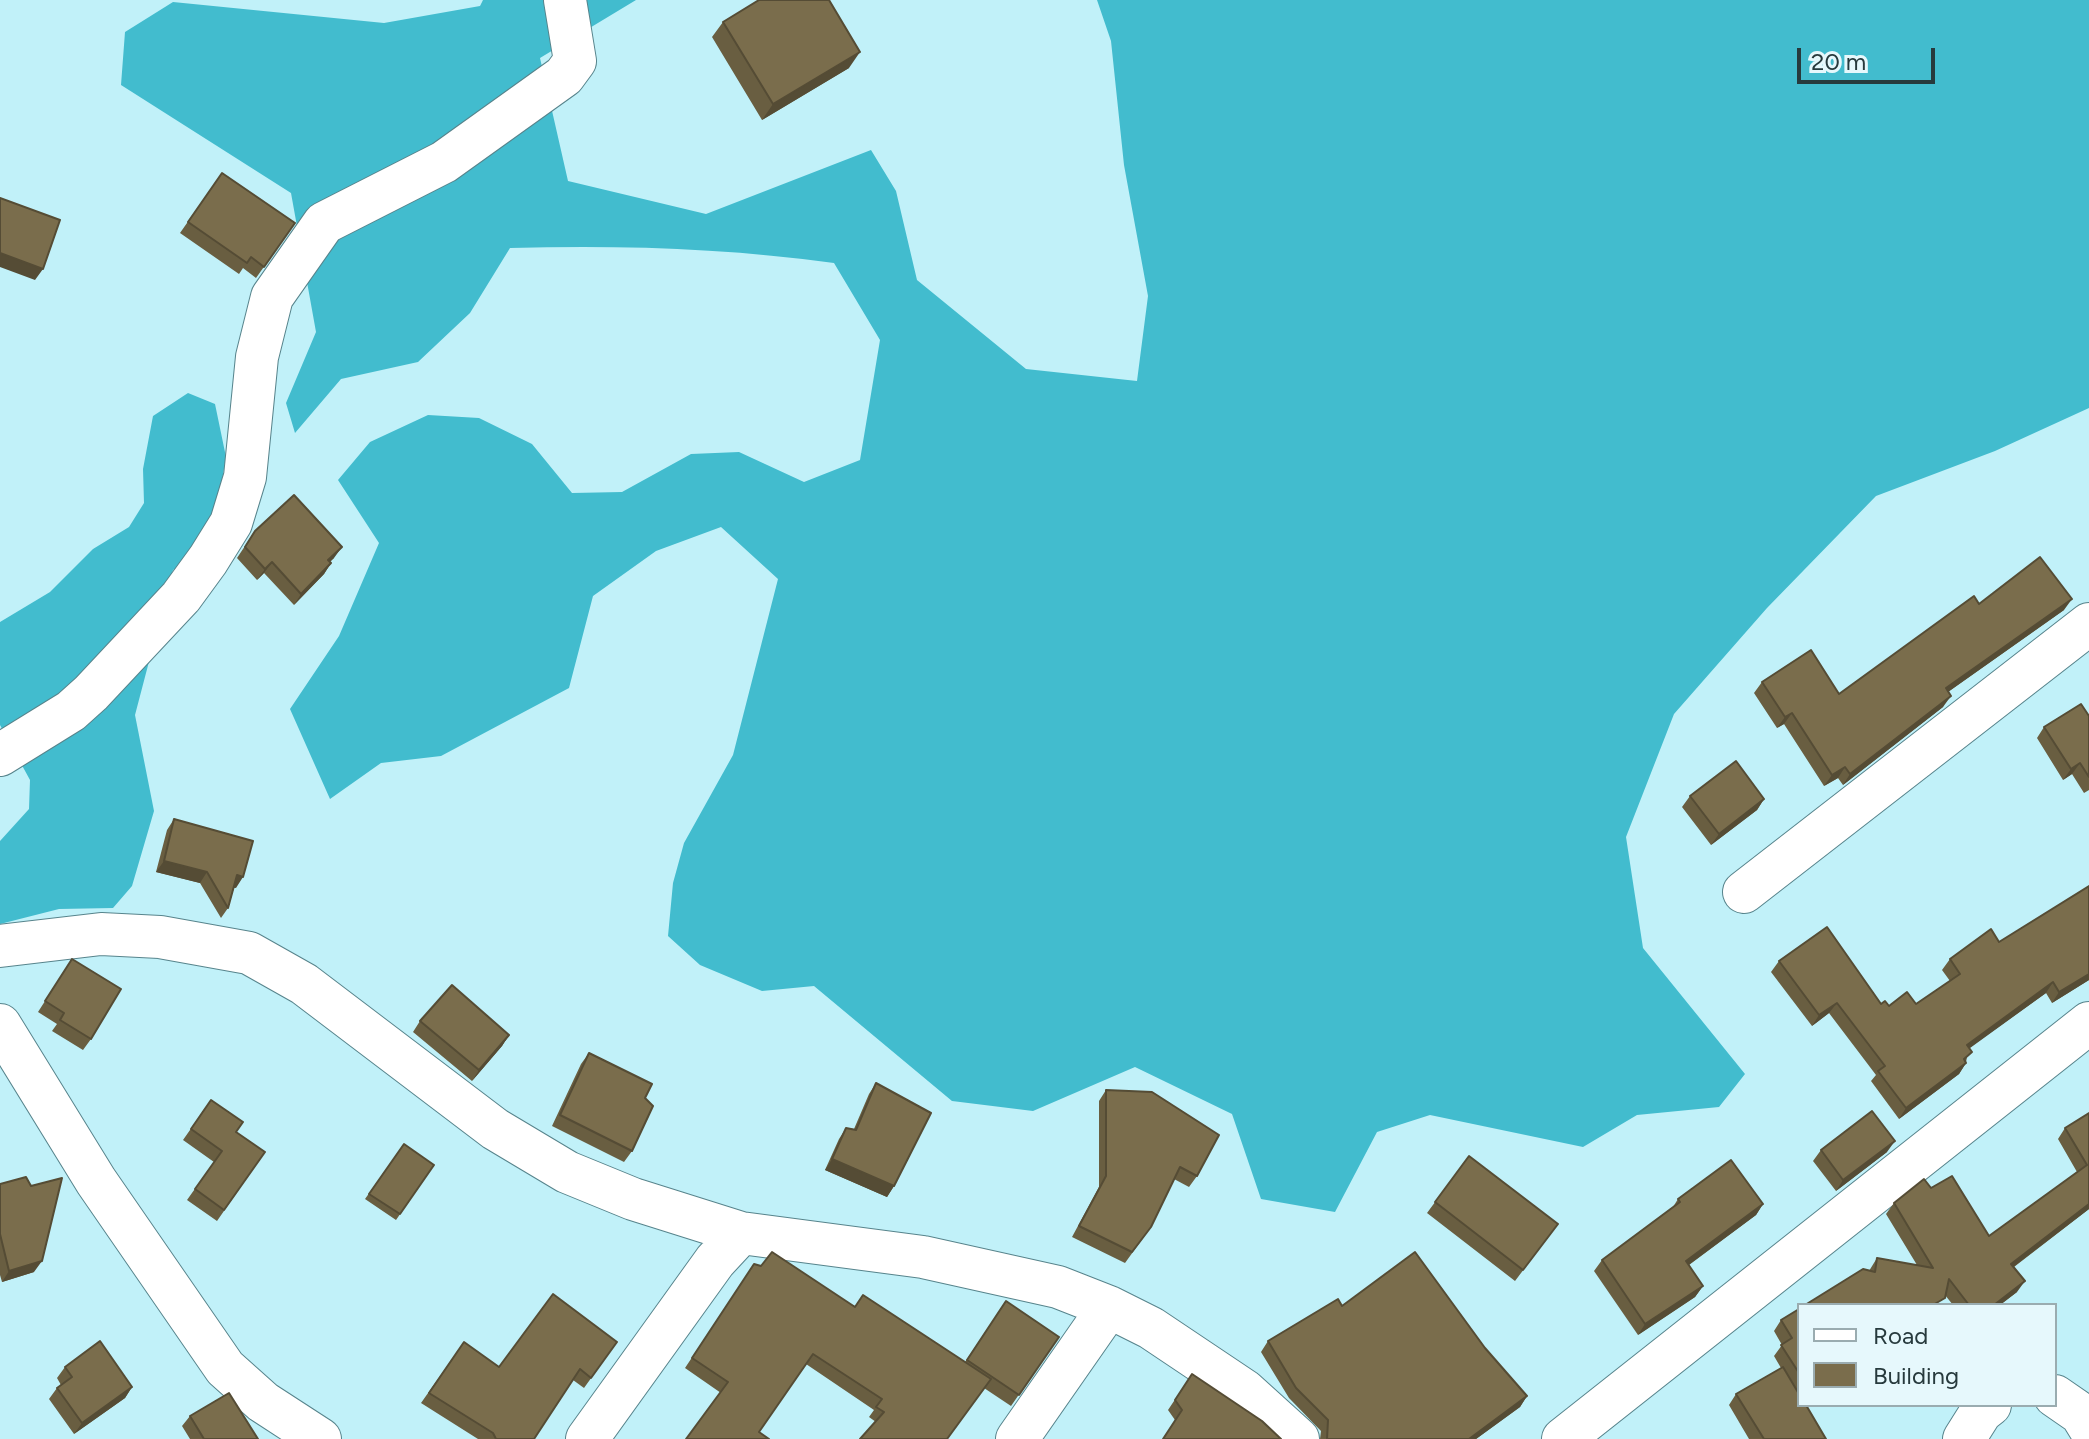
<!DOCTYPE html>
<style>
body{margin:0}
#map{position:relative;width:2089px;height:1439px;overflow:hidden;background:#c1f1f9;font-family:Figtree,sans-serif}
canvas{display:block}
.legend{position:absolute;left:1797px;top:1303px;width:260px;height:104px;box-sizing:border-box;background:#e6f8fc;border:2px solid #9aacb0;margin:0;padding:10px 14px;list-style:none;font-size:24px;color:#273a3d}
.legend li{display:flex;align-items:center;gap:16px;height:40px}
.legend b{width:40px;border:2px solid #9aacb0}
.scale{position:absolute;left:1797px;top:48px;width:138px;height:36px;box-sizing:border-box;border:4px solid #273a3d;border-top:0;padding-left:10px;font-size:24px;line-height:28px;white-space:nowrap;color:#273a3d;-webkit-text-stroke:6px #e6f8fc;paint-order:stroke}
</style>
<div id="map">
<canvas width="2089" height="1439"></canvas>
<ul class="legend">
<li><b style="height:10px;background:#fff"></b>Road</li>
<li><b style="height:22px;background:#7a6d4c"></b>Building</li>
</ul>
<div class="scale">20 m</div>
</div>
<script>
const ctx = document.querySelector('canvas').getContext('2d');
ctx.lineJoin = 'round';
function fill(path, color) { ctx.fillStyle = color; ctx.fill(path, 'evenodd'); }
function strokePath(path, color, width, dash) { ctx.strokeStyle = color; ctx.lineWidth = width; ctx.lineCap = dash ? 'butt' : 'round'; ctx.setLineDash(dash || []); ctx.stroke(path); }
const forest = new Path2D(`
 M483,0h153l-96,58 28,123 138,33 165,-64 25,41 21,89 109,89 111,12 11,-85 -24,-131 -13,-124 -14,-41h992v408l-94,43 -119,45 -109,112 -93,106 -48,123 17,111 102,126 -26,33 -82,8 -54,32 -153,-32 -53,17 -42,80 -74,-13 -29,-85 -97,-47 -102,44 -81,-10 -138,-115 -52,5 -62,-26 -32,-29 5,-53 11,-40 49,-88 45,-176 -57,-52 -65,24 -63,45 -24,92 -128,68 -60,7 -51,36 -40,-90 49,-73 40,-93 -41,-63 32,-38 58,-27 51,3 53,26 40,49 50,-1 69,-38 48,-2 65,30 56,-22 20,-120 -46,-77c-108,-15 -215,-18 -324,-15l-40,65 -52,49 -77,17 -46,54 -9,-30 30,-71 -25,-139 -170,-108 4,-53 48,-30 211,21 96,-17z
 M188,393l27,11 11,53 -11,65 -16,34 -26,14 -38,145 19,96 -22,75 -19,22 -54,1 -59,15v-83l29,-32 1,-29 -30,-55v-103l50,-30 43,-43 36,-22 15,-24 -1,-34 10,-53z`);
const minor = new Path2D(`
 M0,755l71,-44 20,-18 90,-96 27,-37 23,-37 14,-46 12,-120 15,-60 52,-74 120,-61 120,-86 11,-15 -10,-61
 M1744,892l345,-268
 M0,946l101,-12 59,3 89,16 55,31 191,145 72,43 66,27 108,34 182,24 135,30 51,20 42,21 94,63 53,48
 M0,1025l96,156 129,187 38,34 57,37
 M2055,1396l26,18 8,13
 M587,1439l128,-178 26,-28
 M1017,1439l92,-132
 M1563,1439l526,-416
 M1964,1439l17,-27 9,-7`);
const wall = new Path2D(`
 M723,22l126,46 -87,52 -50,-83z
 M222,173l73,50 -39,55 -13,-10 -4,6 -59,-41z
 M255,531l79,27 -4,4 1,1 -7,11 -30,31 -30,-32 -7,7 -20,-22z
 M1979,604l85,6 -116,82 -5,15 -100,78 -5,-7 -14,8 -40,-62 -7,4 -23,-35 8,-11 77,12z
 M2089,716v74l-5,3 -12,-19 -9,6 -26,-42 7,-11z
 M1690,796l74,3 -7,11 -46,35 -29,-38z
 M174,819l62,69h-2l-6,20 -7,10 -21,-35 -44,-11 11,-42z
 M1999,942l90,38 -37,23 -6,-10 -77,55 -3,14v1l-7,11 -60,45 -28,-38 5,-6 -47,-62 -17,13 -41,-54 8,-11 102,43 8,2 27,-2 34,-23 -8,-11 8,-11z
 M72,959l19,80 -8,11 -31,-19 5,-7 -19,-12z
 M420,1021l89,14 -7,11 -30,35 -59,-49z
 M589,1053l56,45 -13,53 -8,11 -72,-36 29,-62z
 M876,1083l18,103 -7,11 -62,-27 14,-31 7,-11 8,1 15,-35z
 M1106,1090l91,86 -8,11 -15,-8 -23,48 -26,36 -53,-26 27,-50v-86z
 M211,1100l25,32 29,20 -48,69 -30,-21 27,-38 -31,-22z
 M2089,1113v96l-75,58 3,25 -17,13h-47l-8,-10 -76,-24 8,-13 40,7 -31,-51 8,-11 37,-15 58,48 88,-64 -19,-33 7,-11z
 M404,1144l30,21 -38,55 -31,-21z
 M1821,1150l66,2 -51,39 -23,-30z
 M1469,1156l89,68 -43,57 -88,-68z
 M0,1184l34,88 -32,10 -2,-7z
 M1678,1199l85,5 -7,11 -67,50 14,21 -8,11 -57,38 -44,-64 8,-11 71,-53z
 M754,1264l101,42 110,56 41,-61 53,36 -48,69 -27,-18 -108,34 -7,-5 5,-7 -68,-46 -47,68 -73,7 35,-46 -36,-25z
 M1342,1306l143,42 42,48 -7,11 -44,32h-156l1,-8 -32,-33 -28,-46 7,-11z
 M1799,1309v96l27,34h-77l-20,-34 7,-11 45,-26 -7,-12 8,-11 -8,-14 7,-11z
 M464,1342l35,25 118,-25 -33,46 -11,-8 -39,59h-56l-57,-36z
 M65,1367l67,20 -7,11 -51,36 -25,-35 8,-11 4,-3 -4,-7z
 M1192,1374l70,47 -87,-1 -7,-10z
 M190,1416l68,23h-68l-8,-13z`);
const shadedWall = new Path2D(`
 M860,52l-11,16 -87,52 11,-16z
 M0,253l43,16 -8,11 -35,-13z
 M342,547l-8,11 -14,12 8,-10z
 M272,562l-8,11 -7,7 8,-11z
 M331,563l-7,11 -30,31 7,-11z
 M2072,599l-8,11 -126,89 8,-11z
 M1951,696l-8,11 -100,78 7,-11z
 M1792,713l-8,11 -7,4 8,-11z
 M2080,763l-8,11 -9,6 8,-11z
 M1845,767l-7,11 -14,8 8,-11z
 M1764,799l-7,11 -46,35 8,-11z
 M164,861l43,11 -7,11 -44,-11z
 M237,875l6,2 -7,11 -7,-2z
 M2089,974v6l-37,23 7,-11z
 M2053,982l-7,11 -87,63 8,-11z
 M1837,1003l-8,10 -17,13 7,-11z
 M509,1035l-7,11 -30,35 7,-11z
 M1966,1063l-7,11 -60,45 7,-11z
 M1895,1141l-8,11 -51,39 7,-11z
 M832,1159l62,27 -7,11 -62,-27z
 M1763,1204l-7,11 -77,57 7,-11z
 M2089,1204v5l-85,65 7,-10z
 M42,1261l-8,11 -32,10 7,-11z
 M2025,1281l-8,11 -17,13h-6z
 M1703,1286l-8,11 -57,38 7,-11z
 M132,1387l-7,11 -51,36 8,-11z
 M1527,1396l-7,11 -44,32h-7z`);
const building = new Path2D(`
 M759,0h70l31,52 -87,52 -50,-82z
 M222,173l73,50 -31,44 -13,-10 -4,6 -59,-41z
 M0,198l60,22 -17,49 -43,-16z
 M294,495l48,52 -14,13 3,3 -30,31 -29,-32 -7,7 -20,-22 10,-16z
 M2040,557l32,42 -126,89 5,8 -101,78 -5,-7 -13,8 -40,-62 -7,4 -23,-35 49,-32 28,44 135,-98 5,8z
 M2081,704l8,12v61l-9,-14 -9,6 -27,-42z
 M1736,761l28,38 -45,35 -29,-38z
 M174,819l79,22 -10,36 -6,-2 -9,33 -21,-36 -43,-11z
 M2089,886v88l-30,18 -6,-10 -86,63 5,7 -8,7 2,4 -60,45 -28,-37 7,-5 -48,-63 -18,12 -40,-54 48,-34 54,77 4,-3 4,5 18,-14 9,12 44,-30 -10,-15 41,-30 8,13z
 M72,959l49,30 -30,50 -31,-19 4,-7 -19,-12z
 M452,985l57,50 -30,35 -59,-49z
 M589,1053l63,31 -7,14 8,8 -21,45 -72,-36z
 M876,1083l55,30 -37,73 -62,-27 14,-31 10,2z
 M1106,1090l46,2 67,43 -22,41 -17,-9 -29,60 -19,25 -53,-26 27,-50z
 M211,1100l32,22 -7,10 29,20 -41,58 -29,-21 27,-38 -31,-22z
 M1872,1111l23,30 -52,39 -22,-30z
 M2089,1113v91l-78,60 14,17 -31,24h-25l-20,-26 -4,19 -12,7h-128l58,-36 12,3 2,-14 56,10 -39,-65 30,-24 7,9 21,-12 37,60 98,-71 -22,-37z
 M404,1144l30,21 -34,49 -31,-20z
 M1469,1156l89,68 -35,46 -88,-68z
 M1731,1160l32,44 -77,57 17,25 -58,38 -43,-64 78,-58 -2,-3z
 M26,1177l5,9 31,-8 -20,83 -33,10 -9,-37v-50z
 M772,1252l83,55 8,-12 128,84 -44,60h-87l24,-27 -8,-5 6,-8 -69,-45 -54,78 10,7h-83l42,-57 -36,-24 62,-94 7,2z
 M1415,1252l70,96 42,48 -58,43h-142l1,-19 -32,-32 -28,-47 70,-42 4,7z
 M553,1294l64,48 -26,36 -11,-9 -46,70h-38l-3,-6 -64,-40 35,-51 35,25z
 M1006,1301l53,36 -40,58 -52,-35z
 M1799,1309v64l-18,-28 11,-7 -11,-18z
 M100,1341l32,46 -50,36 -25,-35 15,-11 -7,-10z
 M1783,1367l16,27v11h7l20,34h-62l-28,-45z
 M1192,1374l70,47 19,18h-118l19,-29 -7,-10z
 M229,1393l29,46h-54l-14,-23z`);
fill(forest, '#42bcce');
strokePath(minor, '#57848c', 44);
strokePath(minor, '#fff', 42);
fill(wall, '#695e41');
fill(shadedWall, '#554c35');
fill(building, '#7a6d4c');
strokePath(building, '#554c35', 2);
</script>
